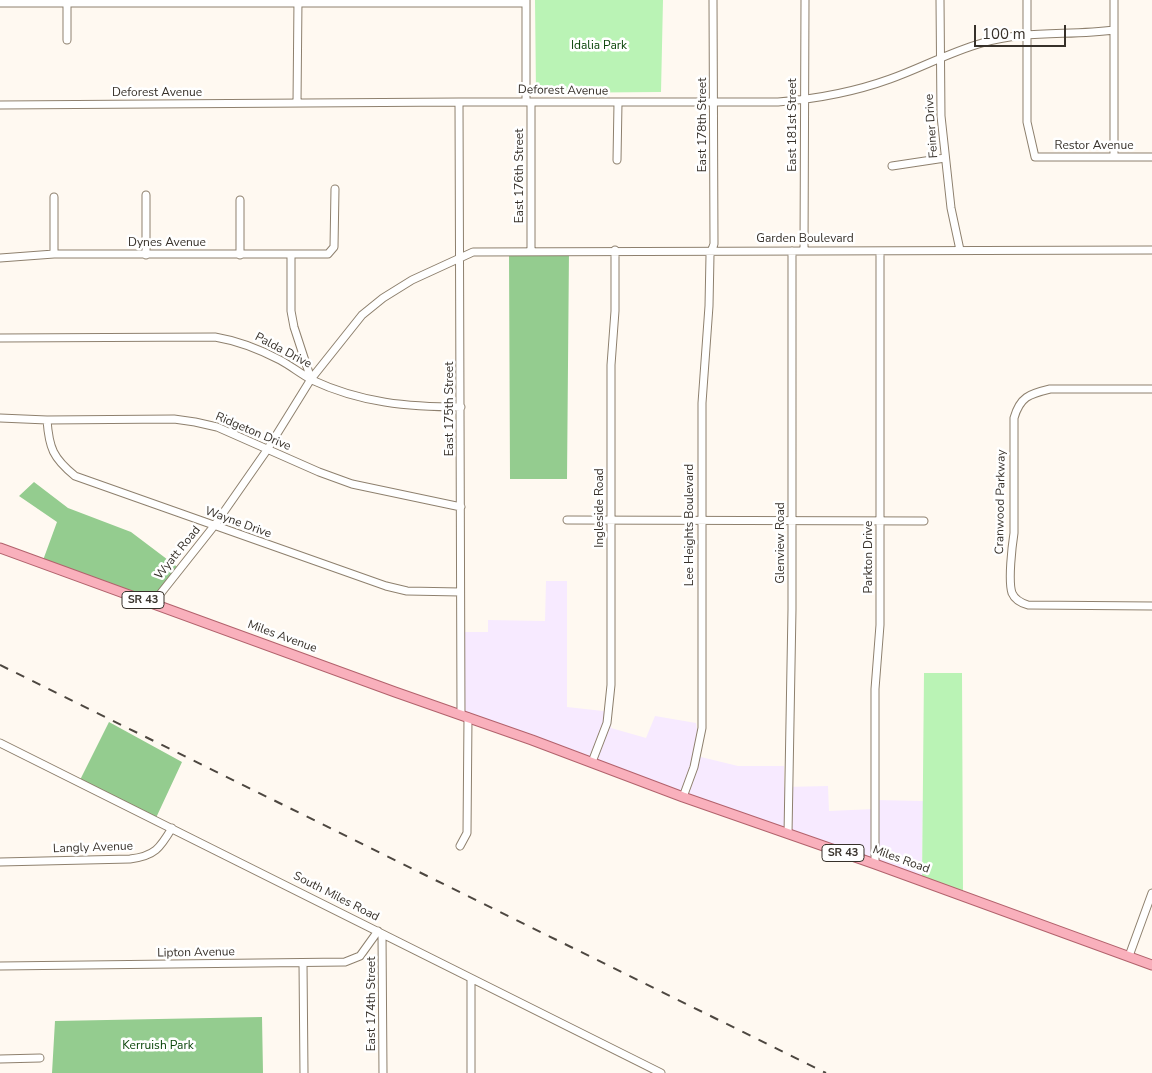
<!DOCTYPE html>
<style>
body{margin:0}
#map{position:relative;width:1152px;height:1073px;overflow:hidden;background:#fff9f1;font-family:"Nunito Sans",sans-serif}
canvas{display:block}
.scale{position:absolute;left:974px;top:25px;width:92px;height:22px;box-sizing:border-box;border:2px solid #37312a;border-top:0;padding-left:6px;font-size:15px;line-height:18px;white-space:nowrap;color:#37312a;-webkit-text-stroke:4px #fff;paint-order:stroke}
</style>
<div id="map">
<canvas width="1152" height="1073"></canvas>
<div class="scale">100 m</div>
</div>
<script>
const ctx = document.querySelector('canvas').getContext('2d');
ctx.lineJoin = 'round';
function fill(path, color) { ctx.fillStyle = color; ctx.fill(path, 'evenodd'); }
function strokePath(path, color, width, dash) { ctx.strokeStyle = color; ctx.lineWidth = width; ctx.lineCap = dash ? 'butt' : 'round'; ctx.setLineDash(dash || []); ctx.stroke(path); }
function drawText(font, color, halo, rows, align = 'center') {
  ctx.font = font + ' "Nunito Sans",sans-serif'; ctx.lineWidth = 5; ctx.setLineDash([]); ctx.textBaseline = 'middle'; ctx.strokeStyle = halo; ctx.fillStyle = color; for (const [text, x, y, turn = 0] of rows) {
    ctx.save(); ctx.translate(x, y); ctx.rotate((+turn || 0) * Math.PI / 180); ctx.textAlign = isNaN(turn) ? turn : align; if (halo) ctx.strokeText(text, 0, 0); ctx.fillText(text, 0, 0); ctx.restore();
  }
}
const commercial = new Path2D(`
 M546,581h21v126l45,5 -1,16 35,10 9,-22 41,7 5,34 37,9h46v21l44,-1 1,25 45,-2 1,-9 48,1 -1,80 -461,-166v-83h27v-12l57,1z`);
const green = new Path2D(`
 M535,0h128l-2,92 -125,1z
 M924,673h38l1,223 -41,-15z`);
const forest = new Path2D(`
 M569,250l-2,229h-57l-1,-228z
 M34,482l34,26 63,24 49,37 -27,34 -111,-40 15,-41 -38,-26z
 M109,722l73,40 -27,58 -76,-38z
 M262,1017l1,56h-211l3,-52z`);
const minor = new Path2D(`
 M526,0v102
 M940,0l1,116 10,92 9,42
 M1027,0v122l8,35h117
 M0,3h526
 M67,40v-40
 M459,102l2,613
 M531,102v149
 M297,103l1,-103
 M0,105l459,-3h319c38,-3 76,-10 112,-23 31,-11 60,-27 92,-36 43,-13 88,-7 132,-13
 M1114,157v-157
 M617,160l1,-57
 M892,166l53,-8
 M54,197v57
 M804,251l1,-251
 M146,255v-60
 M240,255v-55
 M291,255v56l3,16 17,52
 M0,258l54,-4h274l6,-7 1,-58
 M0,338l215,-1c24,4 44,12 65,23 11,6 21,14 32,20 49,23 96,27 149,27
 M1152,389h-102c-21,5 -30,8 -36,29v115c-2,13 -6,48 -2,60 3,7 9,10 16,12l124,1
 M0,418l47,2 127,-1 21,3 22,5 102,45 33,12 109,23
 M47,420c2,28 6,38 28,56l311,110 21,5 53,1
 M567,520l357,1
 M153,603l61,-77 53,-76 44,-71 51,-64 21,-17 29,-18 61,-28 679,-2
 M0,743l661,330
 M592,762l15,-39 4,-38v-320l4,-54v-61
 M683,797l11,-30 8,-39v-325l7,-97 1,-51 4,-11 -1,-244
 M788,834l4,-225v-358
 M460,846l7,-13 1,-116
 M0,862l130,-3c25,-3 30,-11 42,-31
 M875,864v-175l5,-64v-374
 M382,934l1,139
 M1129,956l23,-63
 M303,963l1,110
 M0,966l345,-4 15,-6 18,-25
 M471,979v94
 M0,1059l40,-1`);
const major = new Path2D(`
 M0,548l395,144 137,48 151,57 192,67 277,101`);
const rail = new Path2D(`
 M0,665l826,408`);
const shields = [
 [143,600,42],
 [843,853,42]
];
const shieldNames = [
 ["SR 43",143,600],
 ["SR 43",843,853]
];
const parkNames = [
 ["Idalia Park",599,46],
 ["Kerruish Park",158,1046]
];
const streetNames = [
 ["Deforest Avenue",563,91,1],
 ["Deforest Avenue",157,93],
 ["East 178th Street",703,125,-90],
 ["East 181st Street",793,125,-90],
 ["Feiner Drive",932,126,-94],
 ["Restor Avenue",1094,146],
 ["East 176th Street",520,176,-90],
 ["Garden Boulevard",805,239],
 ["Dynes Avenue",167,243],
 ["Palda Drive",283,351,28],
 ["East 175th Street",450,409,-90],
 ["Ridgeton Drive",253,432,23],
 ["Cranwood Parkway",1001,502,-89],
 ["Ingleside Road",600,508,-90],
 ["Wayne Drive",238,523,20],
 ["Lee Heights Boulevard",690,525,-90],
 ["Glenview Road",781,543,-90],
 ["Wyatt Road",178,553,-51],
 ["Parkton Drive",869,557,-90],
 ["Miles Avenue",282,637,20],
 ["Langly Avenue",93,848,-2],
 ["Miles Road",901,860,20],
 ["South Miles Road",336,897,27],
 ["Lipton Avenue",196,953,-1],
 ["East 174th Street",372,1004,-90]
];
fill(commercial, '#f7eaff');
fill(green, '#baf3b5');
fill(forest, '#94cc8f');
strokePath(minor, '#8e806e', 9);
strokePath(major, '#b2626c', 11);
strokePath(minor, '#fff', 7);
strokePath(major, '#f9b0bc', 9);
strokePath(rail, '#4d4740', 2, [9, 9]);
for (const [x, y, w] of shields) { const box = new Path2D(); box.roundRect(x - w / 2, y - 8.5, w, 17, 4); ctx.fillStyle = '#fff'; ctx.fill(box); strokePath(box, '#37312a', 1); }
drawText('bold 11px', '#37312a', null, shieldNames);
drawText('12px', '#0a4509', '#fff', parkNames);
drawText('12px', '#37312a', '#fff', streetNames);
</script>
